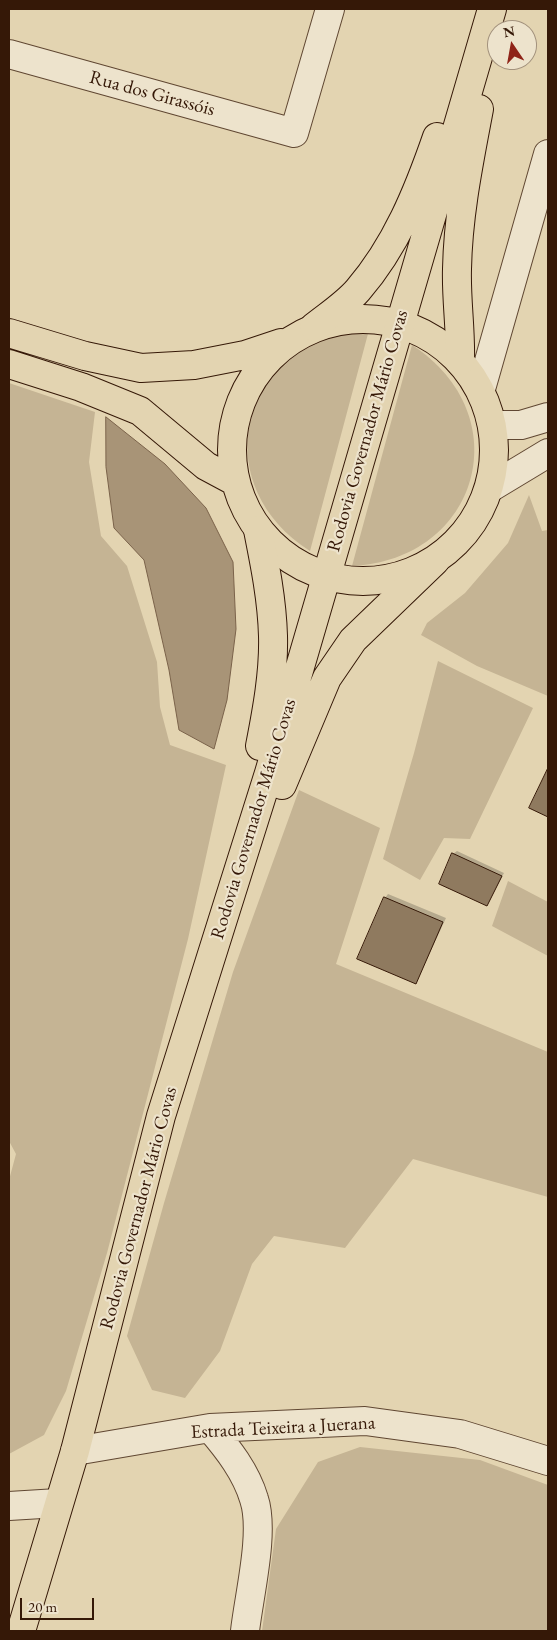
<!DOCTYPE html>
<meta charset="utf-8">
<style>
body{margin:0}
#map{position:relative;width:557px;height:1640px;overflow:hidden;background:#e3d4b1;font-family:"EB Garamond",serif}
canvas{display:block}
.frame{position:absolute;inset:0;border:10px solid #351807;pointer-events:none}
.north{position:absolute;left:487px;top:20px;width:50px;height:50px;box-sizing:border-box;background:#ede3cc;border:1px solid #a3927d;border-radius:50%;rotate:348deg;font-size:14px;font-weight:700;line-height:20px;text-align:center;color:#351807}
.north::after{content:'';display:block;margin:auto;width:18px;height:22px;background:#8f2418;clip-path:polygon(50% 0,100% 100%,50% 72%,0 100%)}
.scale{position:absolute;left:20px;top:1598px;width:74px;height:22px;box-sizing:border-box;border:2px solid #351807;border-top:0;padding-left:6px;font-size:15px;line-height:18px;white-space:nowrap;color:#351807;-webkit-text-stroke:4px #ede3cc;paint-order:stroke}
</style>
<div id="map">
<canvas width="557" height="1640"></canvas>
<div class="frame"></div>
<div class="north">N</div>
<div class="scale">20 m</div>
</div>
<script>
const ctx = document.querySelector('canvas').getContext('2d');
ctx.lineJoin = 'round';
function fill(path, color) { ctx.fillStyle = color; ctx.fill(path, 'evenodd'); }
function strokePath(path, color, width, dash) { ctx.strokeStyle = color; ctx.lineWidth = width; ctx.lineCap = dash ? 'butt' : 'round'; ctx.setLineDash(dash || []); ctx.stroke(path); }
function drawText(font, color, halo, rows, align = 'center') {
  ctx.font = font + ' "EB Garamond",serif'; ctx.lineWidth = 4.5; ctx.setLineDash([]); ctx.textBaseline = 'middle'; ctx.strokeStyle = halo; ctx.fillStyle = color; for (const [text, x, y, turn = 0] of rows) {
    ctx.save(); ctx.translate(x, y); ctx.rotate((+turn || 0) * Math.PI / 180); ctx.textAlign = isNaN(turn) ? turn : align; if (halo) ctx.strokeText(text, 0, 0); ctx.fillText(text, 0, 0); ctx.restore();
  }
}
const green = new Path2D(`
 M349,330h20l-59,221c-100,-64 -75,-194 39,-221z
 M412,345c108,70 68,215 -60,221z
 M9,383l86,29 -6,50 12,74 26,30 30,96 3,45 10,38 56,20 -38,174 -81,314 -41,138 -22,44 -35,19v-274l7,-26 -7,-13z
 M529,495l13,36 6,-1v166l-71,-30 -56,-31 6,-12 38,-30 43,-50z
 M438,661l95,47 -63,131 -26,-1 -24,42 -37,-21 31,-106z
 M299,790l81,38 -44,136 212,88v145l-135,-38 -68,89 -71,-12 -22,28 -32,87 -35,47 -33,-8 -25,-54 37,-133 69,-231z
 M508,881l40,21v54l-56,-30z
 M360,1447l120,13 68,25v146h-286l14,-102 42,-67z`);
const water = new Path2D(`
 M106,417l59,47 41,44 27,54 3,67 -9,71 -13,49 -35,-19 -10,-60 -25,-110 -30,-32 -8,-61z`);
const shadow = new Path2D(`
 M457,851l47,22 -17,32 -34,-51z
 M388,894l58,24 -30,65 -31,-85z`);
const building = new Path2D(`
 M548,768v49l-19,-9z
 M452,853l50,23 -15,30 -48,-22z
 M384,897l59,25 -27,62 -59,-25z`);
const minor = new Path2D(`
 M9,54l285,79 36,-124
 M481,389l67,-235
 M493,425h28l27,-8
 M490,488l58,-35
 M210,1428c18,21 36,44 44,71 11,33 -5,96 -9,132
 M75,1451l135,-23 155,-7 95,13 88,27
 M9,1506l49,-3`);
const major = new Path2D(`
 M232 450a131 131 0 1 1 262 0a131 131 0 1 1-262 0Z
 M9,333l76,23 56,12 53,-3 51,-10 36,-12
 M9,364l72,23 59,24 66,55 28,15`);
const highway = new Path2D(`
 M314,327c15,-12 32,-23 44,-37 38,-44 60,-98 79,-153
 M460,361c1,-31 -4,-62 -3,-92 1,-54 12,-107 22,-160
 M258,530c7,35 14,70 15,106 1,36 -6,74 -13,110
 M282,785l45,-107 26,-38 82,-79
 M21,1631l54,-180 86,-335 108,-343 223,-764`);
const streetNames = [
 ["Rua dos Girassóis",152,94,15],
 ["Rodovia Governador Mário Covas",368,431,-74],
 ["Rodovia Governador Mário Covas",254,819,-73],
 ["Rodovia Governador Mário Covas",139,1208,-75],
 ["Estrada Teixeira a Juerana",283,1428,-3]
];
fill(green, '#c5b494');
fill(water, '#a89477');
strokePath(water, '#7a624a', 1);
fill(shadow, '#0003');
fill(building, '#8f7a5f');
strokePath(building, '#351807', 1);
strokePath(minor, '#604732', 30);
strokePath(major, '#351807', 30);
strokePath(highway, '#351807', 30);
strokePath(minor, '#ede3cc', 28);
strokePath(major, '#e3d4b1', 28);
strokePath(highway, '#e3d4b1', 28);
drawText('19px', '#351807', '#ede3cc', streetNames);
</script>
